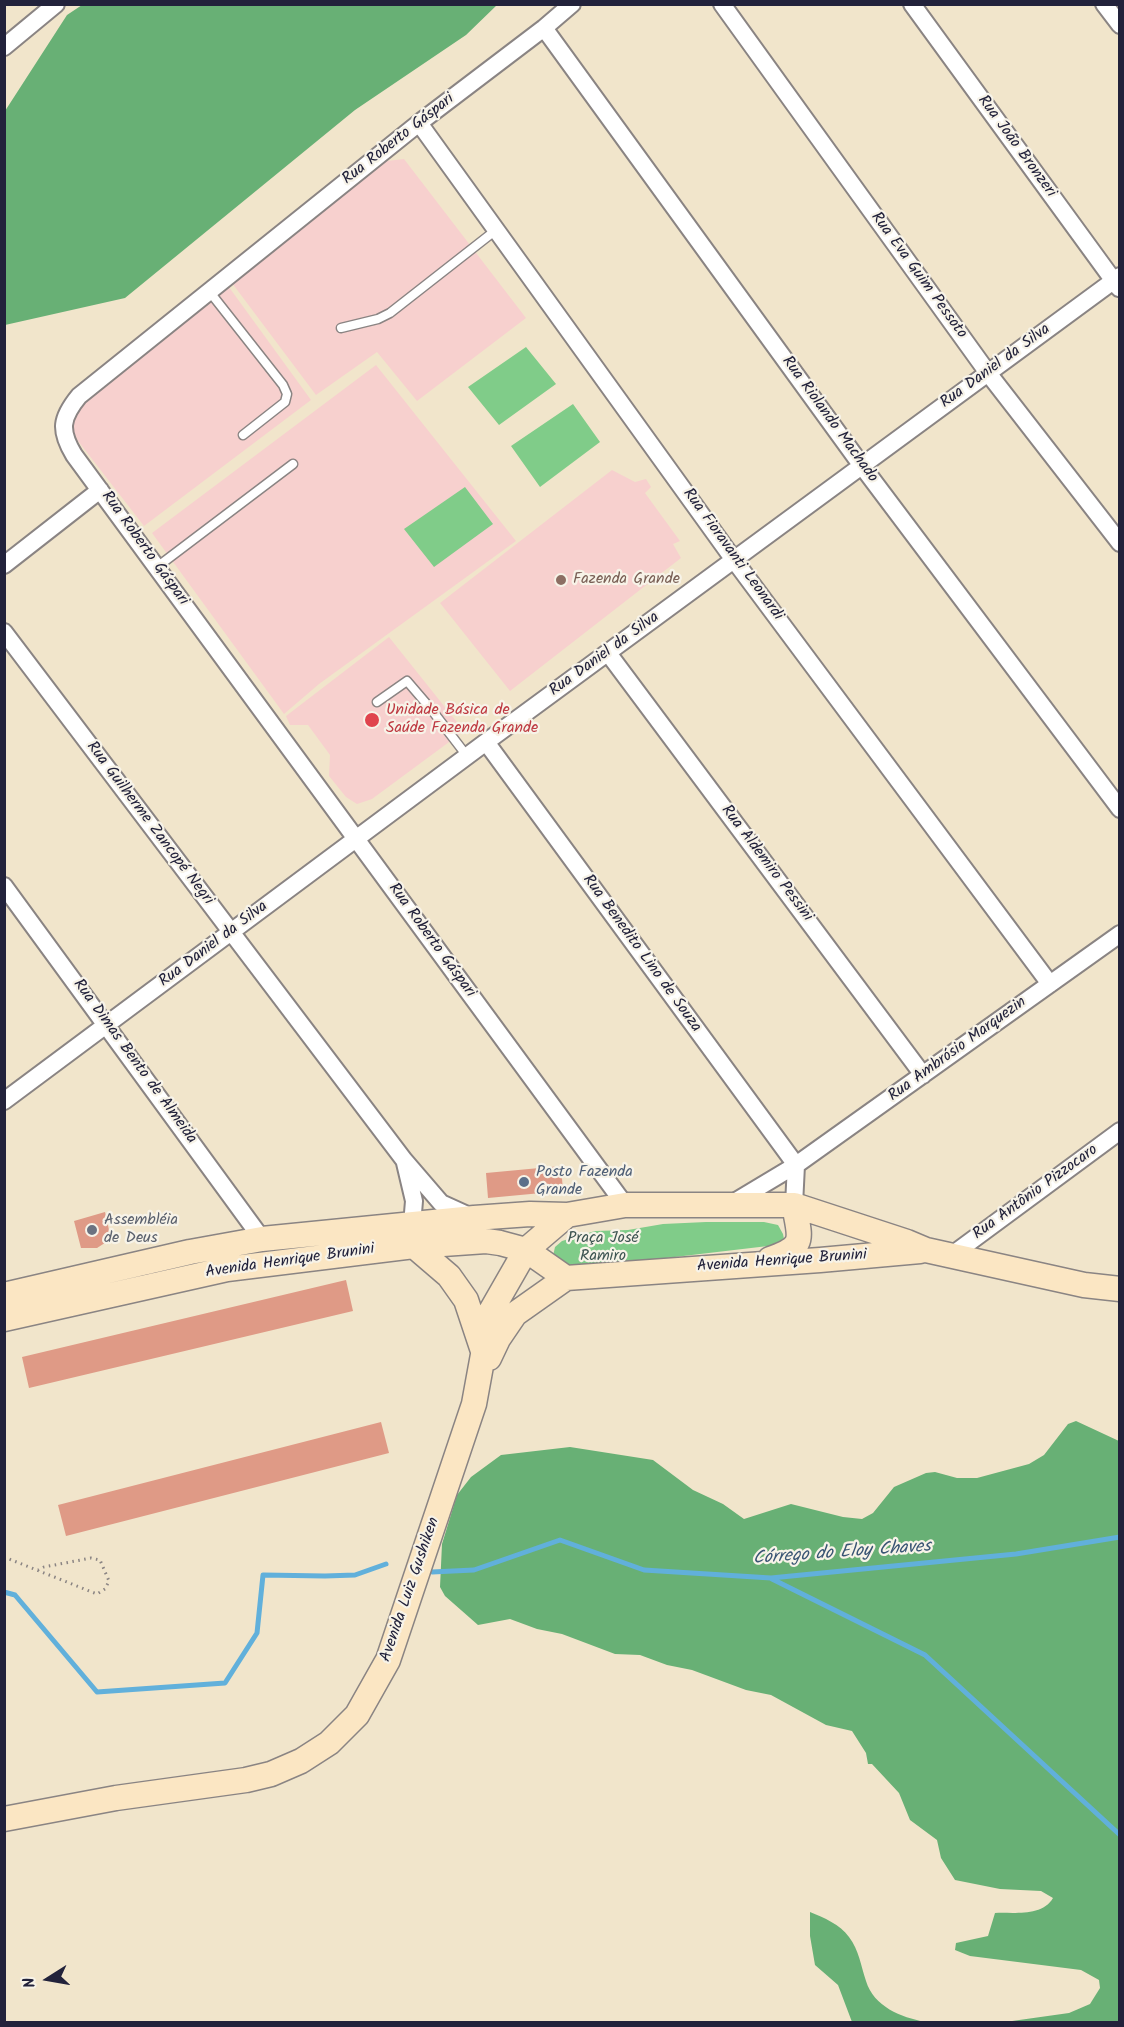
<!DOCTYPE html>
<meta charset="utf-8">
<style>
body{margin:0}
#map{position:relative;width:1124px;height:2027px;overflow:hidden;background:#f1e5cb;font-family:Kalam,sans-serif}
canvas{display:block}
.frame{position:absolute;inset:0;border:6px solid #22223b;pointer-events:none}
.north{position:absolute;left:18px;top:1949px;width:60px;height:60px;-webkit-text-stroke:4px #f7f3e8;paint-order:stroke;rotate:259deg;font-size:16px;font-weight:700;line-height:24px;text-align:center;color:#22223b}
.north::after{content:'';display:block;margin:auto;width:21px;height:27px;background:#22223b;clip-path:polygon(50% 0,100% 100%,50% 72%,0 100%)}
</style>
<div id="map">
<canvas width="1124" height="2027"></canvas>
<div class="frame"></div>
<div class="north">N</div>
</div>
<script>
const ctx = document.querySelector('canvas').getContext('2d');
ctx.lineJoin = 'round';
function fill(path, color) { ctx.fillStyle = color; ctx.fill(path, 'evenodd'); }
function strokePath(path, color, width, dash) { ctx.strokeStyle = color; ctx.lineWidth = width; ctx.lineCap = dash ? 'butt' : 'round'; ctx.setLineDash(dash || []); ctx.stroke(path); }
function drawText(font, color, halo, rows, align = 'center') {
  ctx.font = font + ' Kalam,sans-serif'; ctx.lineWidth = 4.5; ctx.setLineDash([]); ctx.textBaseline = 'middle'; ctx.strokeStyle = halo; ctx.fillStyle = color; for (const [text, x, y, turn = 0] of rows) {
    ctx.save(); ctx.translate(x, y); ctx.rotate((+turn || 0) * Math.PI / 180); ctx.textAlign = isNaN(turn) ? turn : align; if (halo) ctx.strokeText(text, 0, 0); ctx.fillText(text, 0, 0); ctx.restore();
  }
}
const built = new Path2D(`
 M404,159l122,159 -109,83 -40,-49 -61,43 -84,-112 155,-122z
 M226,283l85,117 -167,126 -66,-85 -10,-20 7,-12z
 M376,365l140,176 -197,143 -35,30 -132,-181z
 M612,470l23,12 11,-3 5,8 -6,6 35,48 -7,3 8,14 -171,133 -70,-88z
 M389,637l75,94 -92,68 -15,5 -11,-7 -17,-21 1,-21 -22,-30h-18l-4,-9z`);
const green = new Path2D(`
 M526,347l30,37 -57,41 -31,-38z
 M573,404l27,38 -60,45 -29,-41z
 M465,487l28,37 -59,43 -30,-38z
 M706,1222h58l14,3 5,9 2,10 -212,25 -20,-13 2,-9 7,-6 33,-10 33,-1 35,-6z`);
const forest = new Path2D(`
 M82,5v-1l415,1 -31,30 -111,75 -230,188 -120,27v-214l62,-96z
 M1076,1421l43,20v581h-114l64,-9 21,-9 10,-16 -1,-8 -18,-10 -111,-14 -15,-6 1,-7 32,-7 7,-23c19,-1 47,4 58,-15l-12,-7 -41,-2 -45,-9 -14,-22 -4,-18 -27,-20 -11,-27 -27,-29h-4l-2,-11 -14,-22 -26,-6 -55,-30 -25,-5 -54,-20 -25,-5 -27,-10 -25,-1 -53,-20 -25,-5 -27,-10 -32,6 -33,-29 -5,-9 2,-43 15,-49 14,-18 30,-22 69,-8 83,13 40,30 30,14 21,15 47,-15 52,13 19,2 11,-6 21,-26 32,-14 9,-1 22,6h20l52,-14 15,-9 24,-31z
 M810,1912c14,6 30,12 39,25 10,13 12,29 17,44 8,26 35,36 59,41h-73l-14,-37 -23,-20 -5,-29z`);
const stream = new Path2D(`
 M432,1572l42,-2 86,-30 84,30 127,8 245,-24 104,-17
 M772,1579l153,76 195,180
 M4,1592l11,3 82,97 128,-9 32,-50 6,-58 62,1 30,-1 31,-11`);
const building = new Path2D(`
 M561,1166l2,25 -75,7 -2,-25z
 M105,1212l6,27 -14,9h-16l-7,-27z
 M346,1280l7,31 -324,77 -7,-31z
 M381,1422l8,31 -323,83 -8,-31z`);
const path = new Path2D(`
 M4,1557l93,37 8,-5 4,-8 -9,-21 -9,-2 -47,9 -6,3`);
const service = new Path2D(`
 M209,291l74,94 4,9 -2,8 -42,33
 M341,328l37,-9 12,-6 106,-83
 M157,567l136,-103
 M377,702l30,-21 24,28 36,47`);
const minor = new Path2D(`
 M572,4l-28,24 -125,95 -340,273c-18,22 -20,34 -5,59l551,750
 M722,4l266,369 132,170
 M912,4l207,284
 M1104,4l16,21
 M544,28l318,438 258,343
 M4,47l52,-43
 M419,123l315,437 316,424
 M4,565l96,-75
 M4,632l400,528 37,43 33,15
 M608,653l315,422
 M486,742l310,423
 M4,886l258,353
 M4,1101l482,-359 634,-466
 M405,1163l9,38 -2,24
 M731,1204l65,-39 324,-231
 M794,1205l2,-40
 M952,1255l168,-124`);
const secondary = new Path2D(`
 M414,1246l35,30 17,24 17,51
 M770,1259c37,-13 30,-20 24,-54
 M566,1278l254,-18 100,-9
 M4,1295l186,-43 72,-13 212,-21 56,-4 37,1 58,-10h169l113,37 19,8 158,35 36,4
 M4,1319l223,-50 187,-23 72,-5 14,2 26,7 40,28
 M489,1358l9,-19 17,-25 51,-36
 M4,1819l112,-21 130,-18 25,-6 30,-13 28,-18 28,-28 31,-55 86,-256 17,-93 35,-61 41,-35`);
const markers = [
 [561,580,6,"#8d6e63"],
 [372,720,8,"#e0444e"],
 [524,1182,6,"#5c6f8a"],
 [92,1230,6,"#6b7280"]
];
const streetNames = [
 ["Rua Roberto Gáspari",399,140,-38],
 ["Rua João Bronzeri",1016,147,54],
 ["Rua Eva Guim Pessoto",918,276,54],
 ["Rua Daniel da Silva",996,367,-36],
 ["Rua Riolando Machado",829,420,54],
 ["Rua Roberto Gáspari",144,549,54],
 ["Rua Fioravanti Leonardi",732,555,54],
 ["Rua Daniel da Silva",605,655,-36],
 ["Rua Guilherme Zancopé Negri",149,824,53],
 ["Rua Aldemiro Pessini",766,864,53],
 ["Rua Roberto Gáspari",431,941,54],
 ["Rua Daniel da Silva",214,945,-37],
 ["Rua Benedito Lino de Souza",641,954,54],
 ["Rua Ambrósio Marquezin",958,1050,-36],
 ["Rua Dimas Bento de Almeida",134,1062,54],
 ["Rua Antônio Pizzocaro",1036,1193,-36],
 ["Avenida Henrique Brunini",290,1262,-8],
 ["Avenida Henrique Brunini",782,1262,-4],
 ["Avenida Luiz Gushiken",411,1590,-71]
];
const educationNames = [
 ["Fazenda Grande",573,580]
];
const healthNames = [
 ["Unidade Básica de",386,711],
 ["Saúde Fazenda Grande",386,729]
];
const serviceNames = [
 ["Posto Fazenda",536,1173],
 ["Grande",536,1191]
];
const worshipNames = [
 ["Assembléia",104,1221],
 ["de Deus",104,1239]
];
const parkNames = [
 ["Praça José",603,1239],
 ["Ramiro",603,1257]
];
const waterNames = [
 ["Córrego do Eloy Chaves",842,1554,-4]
];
fill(built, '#f7d0ce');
fill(green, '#80cc89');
fill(forest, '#68b075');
strokePath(stream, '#61b0db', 5);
fill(building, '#df9a86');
strokePath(service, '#8a8483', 11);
strokePath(minor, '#8a8483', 20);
strokePath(secondary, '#8a8483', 27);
strokePath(path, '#8a8483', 3, [1.5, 4.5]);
strokePath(service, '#fff', 8);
strokePath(minor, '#fff', 16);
strokePath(secondary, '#fbe6c3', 24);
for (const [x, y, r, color] of markers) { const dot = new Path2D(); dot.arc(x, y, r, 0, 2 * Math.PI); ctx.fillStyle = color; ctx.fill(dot); strokePath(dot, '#f7f3e8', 2); }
drawText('16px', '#22223b', '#f7f3e8', streetNames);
drawText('16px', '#785e54', '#f7f3e8', educationNames, 'left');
drawText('16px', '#be3a42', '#f7f3e8', healthNames, 'left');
drawText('16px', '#4e5e75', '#f7f3e8', serviceNames, 'left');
drawText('16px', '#5b616d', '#f7f3e8', worshipNames, 'left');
drawText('16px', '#3e5552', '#f7f3e8', parkNames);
drawText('italic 18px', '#385473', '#f7f3e8', waterNames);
</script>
